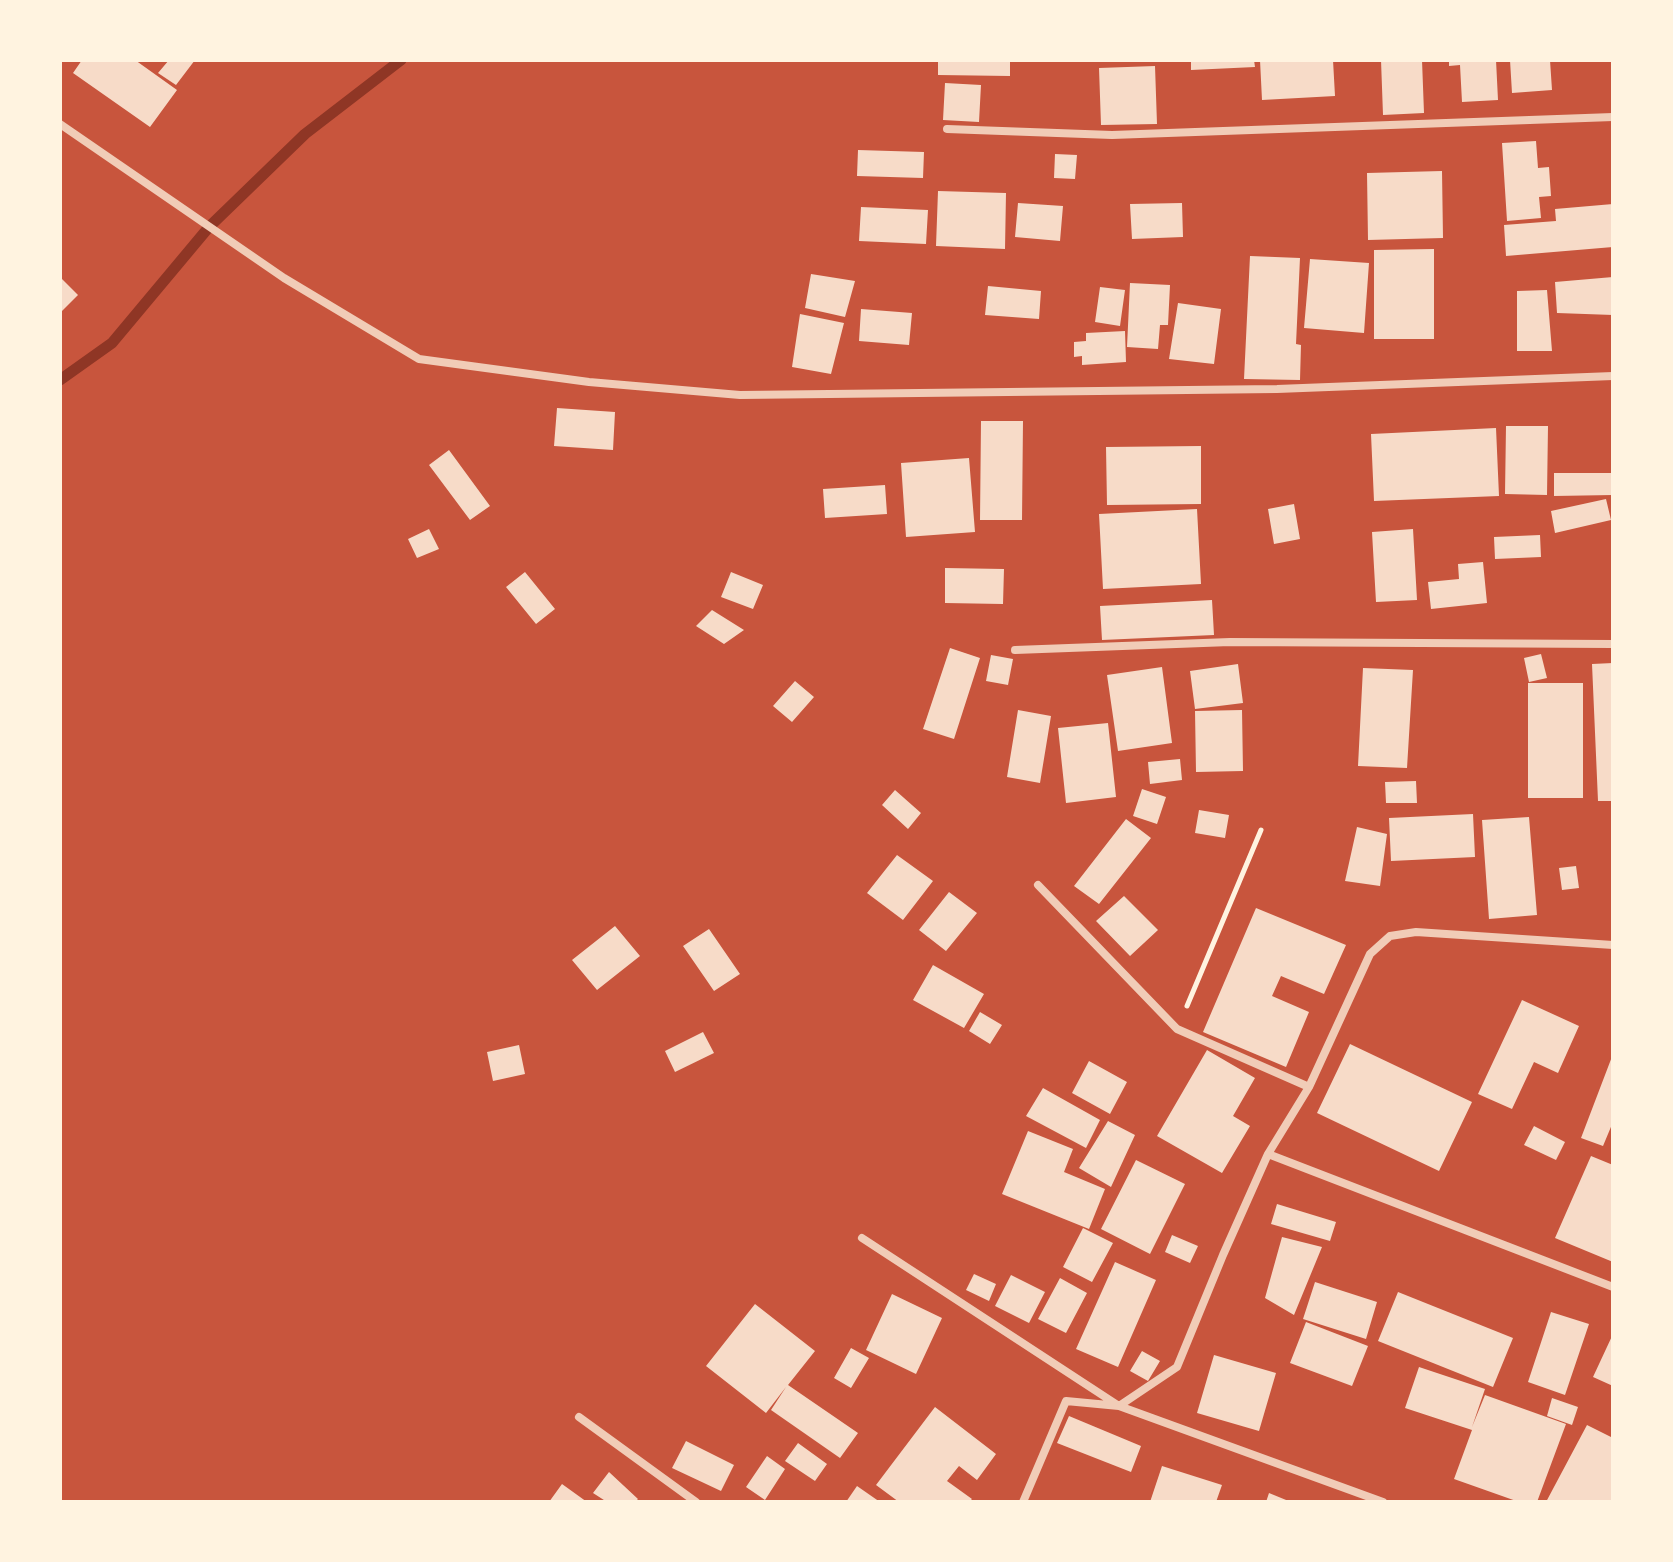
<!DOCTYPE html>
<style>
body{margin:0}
#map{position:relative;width:1673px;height:1562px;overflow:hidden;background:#c8553d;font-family:Barlow,sans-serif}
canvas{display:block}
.frame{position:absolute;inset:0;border:62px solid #fff3e0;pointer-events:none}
</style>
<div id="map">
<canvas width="1673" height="1562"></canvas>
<div class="frame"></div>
</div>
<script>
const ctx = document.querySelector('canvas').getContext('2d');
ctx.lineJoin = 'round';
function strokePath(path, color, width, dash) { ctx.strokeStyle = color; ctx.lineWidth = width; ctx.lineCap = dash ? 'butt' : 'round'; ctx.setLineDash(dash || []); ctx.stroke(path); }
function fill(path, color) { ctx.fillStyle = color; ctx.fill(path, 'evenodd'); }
const stream = new Path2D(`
 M60,380l52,-37 97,-116 96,-93 96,-74`);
const building = new Path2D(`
 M82,60h53l42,30 -27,37 -77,-54z
 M169,60h26l-19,25 -18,-12z
 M938,60h72v16l-72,-1z
 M1191,60h63l1,7 -64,3z
 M1260,60h73l2,36 -73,4z
 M1381,60h41l2,53 -41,2z
 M1449,60h47l2,40 -36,2 -2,-37 -11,1z
 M1510,60h40l2,30 -40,3z
 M1155,66l2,58 -56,1 -2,-57z
 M945,83l36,2 -2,37 -36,-2z
 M1536,141l2,27 11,-1 2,29 -12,1 2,21 -34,3 -5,-78z
 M858,150l66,2 -1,26 -66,-2z
 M1055,154l22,1 -2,24 -21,-1z
 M1442,171l1,67 -75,2 -1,-67z
 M938,191l68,2 -1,56 -69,-3z
 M1018,203l45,3 -3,35 -45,-4z
 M1182,203l1,34 -51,2 -2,-35z
 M1613,204v43l-107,9 -2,-31 52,-4 -1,-12z
 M861,207l67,3 -2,34 -67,-3z
 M1434,249v90h-60v-89z
 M1250,256l50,2 -4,86 5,1 -1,35 -56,-1z
 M1310,259l59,4 -5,70 -60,-5z
 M811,274l44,7 -10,36 -40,-9z
 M60,277l18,18 -18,18z
 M1613,277v38l-56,-2 -2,-31z
 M1130,283l40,2 -2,40h-8l-2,24 -31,-2z
 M988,286l53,5 -2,28 -54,-4z
 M1100,287l25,3 -5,36 -25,-4z
 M1547,290l5,61h-35v-60z
 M1178,303l43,6 -7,55 -45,-5z
 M861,309l51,4 -3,32 -50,-4z
 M800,314l44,9 -13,51 -39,-7z
 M1125,331l1,31 -44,3v-9l-8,1v-15l12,-1v-8z
 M557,408l58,4 -2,38 -59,-4z
 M981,421h42l-1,99h-42z
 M1506,426h42l-1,69 -42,-1z
 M1496,428l3,68 -125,5 -3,-67z
 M1201,446v58l-94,1 -1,-58z
 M449,450l41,56 -20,14 -41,-55z
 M969,458l6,74 -69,5 -5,-74z
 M1554,473h59v22l-59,1z
 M885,485l2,29 -62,4 -2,-29z
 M1606,499l5,21 -56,13 -4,-22z
 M1294,504l6,35 -26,5 -6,-35z
 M1197,509l4,75 -98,5 -4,-75z
 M429,529l10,20 -22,9 -9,-19z
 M1413,529l4,71 -41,2 -4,-70z
 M1540,535l1,22 -46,2 -1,-22z
 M1483,562l4,41 -56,6 -3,-27 31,-3 -1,-15z
 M945,568l59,1 -1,35 -58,-1z
 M525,572l30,37 -19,15 -30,-37z
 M731,572l32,13 -10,24 -32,-12z
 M1212,600l2,35 -112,5 -2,-34z
 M712,610l32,20 -20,14 -28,-18z
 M950,648l30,10 -26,81 -31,-10z
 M1541,654l6,24 -18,4 -5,-24z
 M991,655l22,4 -5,26 -22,-4z
 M1613,663v138h-15l-6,-137z
 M1238,664l5,39 -48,6 -5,-38z
 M1162,667l10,76 -54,8 -11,-76z
 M1363,668l50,2 -6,98 -49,-2z
 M795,681l19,16 -22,25 -19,-16z
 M1528,683h55v115h-55z
 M1018,710l33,6 -11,67 -33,-6z
 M1242,710l1,61 -47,1 -1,-61z
 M1108,723l8,74 -50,6 -8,-75z
 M1180,759l2,21 -32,4 -2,-22z
 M1416,781l1,22h-31l-1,-21z
 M1142,789l24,8 -9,27 -24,-8z
 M895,790l26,23 -13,16 -26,-24z
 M1199,810l30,5 -4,23 -30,-5z
 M1473,814l2,43 -84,4 -2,-43z
 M1529,817l8,98 -48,4 -7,-99z
 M1126,819l25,19 -52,66 -25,-18z
 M1357,827l30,7 -7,52 -35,-5z
 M897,855l36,26 -30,39 -36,-27z
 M1576,866l3,22 -17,2 -3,-22z
 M949,892l28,21 -31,38 -27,-21z
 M1124,896l34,34 -28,26 -34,-35z
 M1256,908l90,37 -22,49 -43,-18 -9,20 37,16 -23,55 -83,-35z
 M615,926l25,30 -43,34 -25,-30z
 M709,929l31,45 -26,17 -31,-45z
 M933,965l51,29 -20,34 -51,-28z
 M1522,1000l57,26 -21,47 -24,-11 -22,47 -34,-15z
 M980,1012l22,13 -12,19 -21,-13z
 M703,1032l11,21 -39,19 -10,-21z
 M1350,1044l122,58 -33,69 -122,-58z
 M519,1045l6,29 -32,7 -6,-29z
 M1207,1050l48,28 -22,38 17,10 -28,47 -65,-37z
 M1613,1054v68l-10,24 -22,-8z
 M1089,1061l38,21 -17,32 -38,-21z
 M1043,1088l57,32 -14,28 -60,-32z
 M1108,1121l27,14 -24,52 -32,-19z
 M1534,1126l31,16 -9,18 -32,-15z
 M1028,1131l45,18 -9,23 41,17 -16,40 -87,-35z
 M1591,1156l22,9v97l-58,-24z
 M1136,1160l49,24 -35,70 -49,-25z
 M1277,1204l59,18 -6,19 -59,-17z
 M1083,1228l30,15 -21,39 -29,-15z
 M1172,1235l26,11 -8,17 -25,-11z
 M1282,1237l40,10 -28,68 -29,-17z
 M1115,1262l41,18 -38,87 -42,-18z
 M974,1274l22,10 -7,17 -23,-11z
 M1011,1275l34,17 -16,31 -34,-17z
 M1060,1278l27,15 -21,40 -28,-14z
 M1315,1282l62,20 -11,37 -63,-20z
 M1398,1292l115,46 -20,49 -115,-46z
 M892,1294l50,24 -26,56 -50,-24z
 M755,1304l60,47 -27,34 70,48 -18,25 -69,-48 15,-23 -20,26 -60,-47z
 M1551,1312l38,12 -24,71 -37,-13z
 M1306,1322l62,24 -16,40 -62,-23z
 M1613,1334v52l-20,-9z
 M851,1348l18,10 -18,30 -17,-10z
 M1142,1351l18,10 -12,20 -18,-10z
 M1214,1355l62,18 -17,58 -62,-18z
 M1419,1367l66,22 -13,38 13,-32 81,29 -29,78h-18l-65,-23 18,-49 -67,-22z
 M1552,1398l26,9 -6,18 -25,-9z
 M935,1407l61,47 -19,26 -18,-14 -12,15 25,18 -3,3h-70l-23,-17z
 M1069,1416l72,30 -10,26 -74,-29z
 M1587,1425l26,13v64h-67z
 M686,1441l48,24 -13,26 -49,-23z
 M798,1443l29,21 -12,17 -30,-20z
 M767,1456l18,13 -20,31 -19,-13z
 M1162,1466l60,19 -6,17h-66z
 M609,1472l29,27 -3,3h-28l-14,-9z
 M562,1484l25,18h-38z
 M857,1486l23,16h-34z
 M1269,1493l22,9h-25z`);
const path = new Path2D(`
 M1187,1006l74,-176`);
const minor = new Path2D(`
 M60,124l224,154 135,81 170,23 151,13 537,-6 336,-13
 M947,129l165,6 501,-18
 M1015,650l215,-8 383,2
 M1038,885l139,144 132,58
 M1268,1154l345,133
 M862,1238l257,168 264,96
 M579,1417l117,85
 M1023,1502l43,-101 53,5 58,-39 46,-112 45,-101 41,-67 61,-133 20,-18 26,-4 197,13`);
strokePath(stream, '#8f3625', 11);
fill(building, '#f7dbc8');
strokePath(path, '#fff3e0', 5);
strokePath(minor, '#f1ccb7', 8);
</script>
